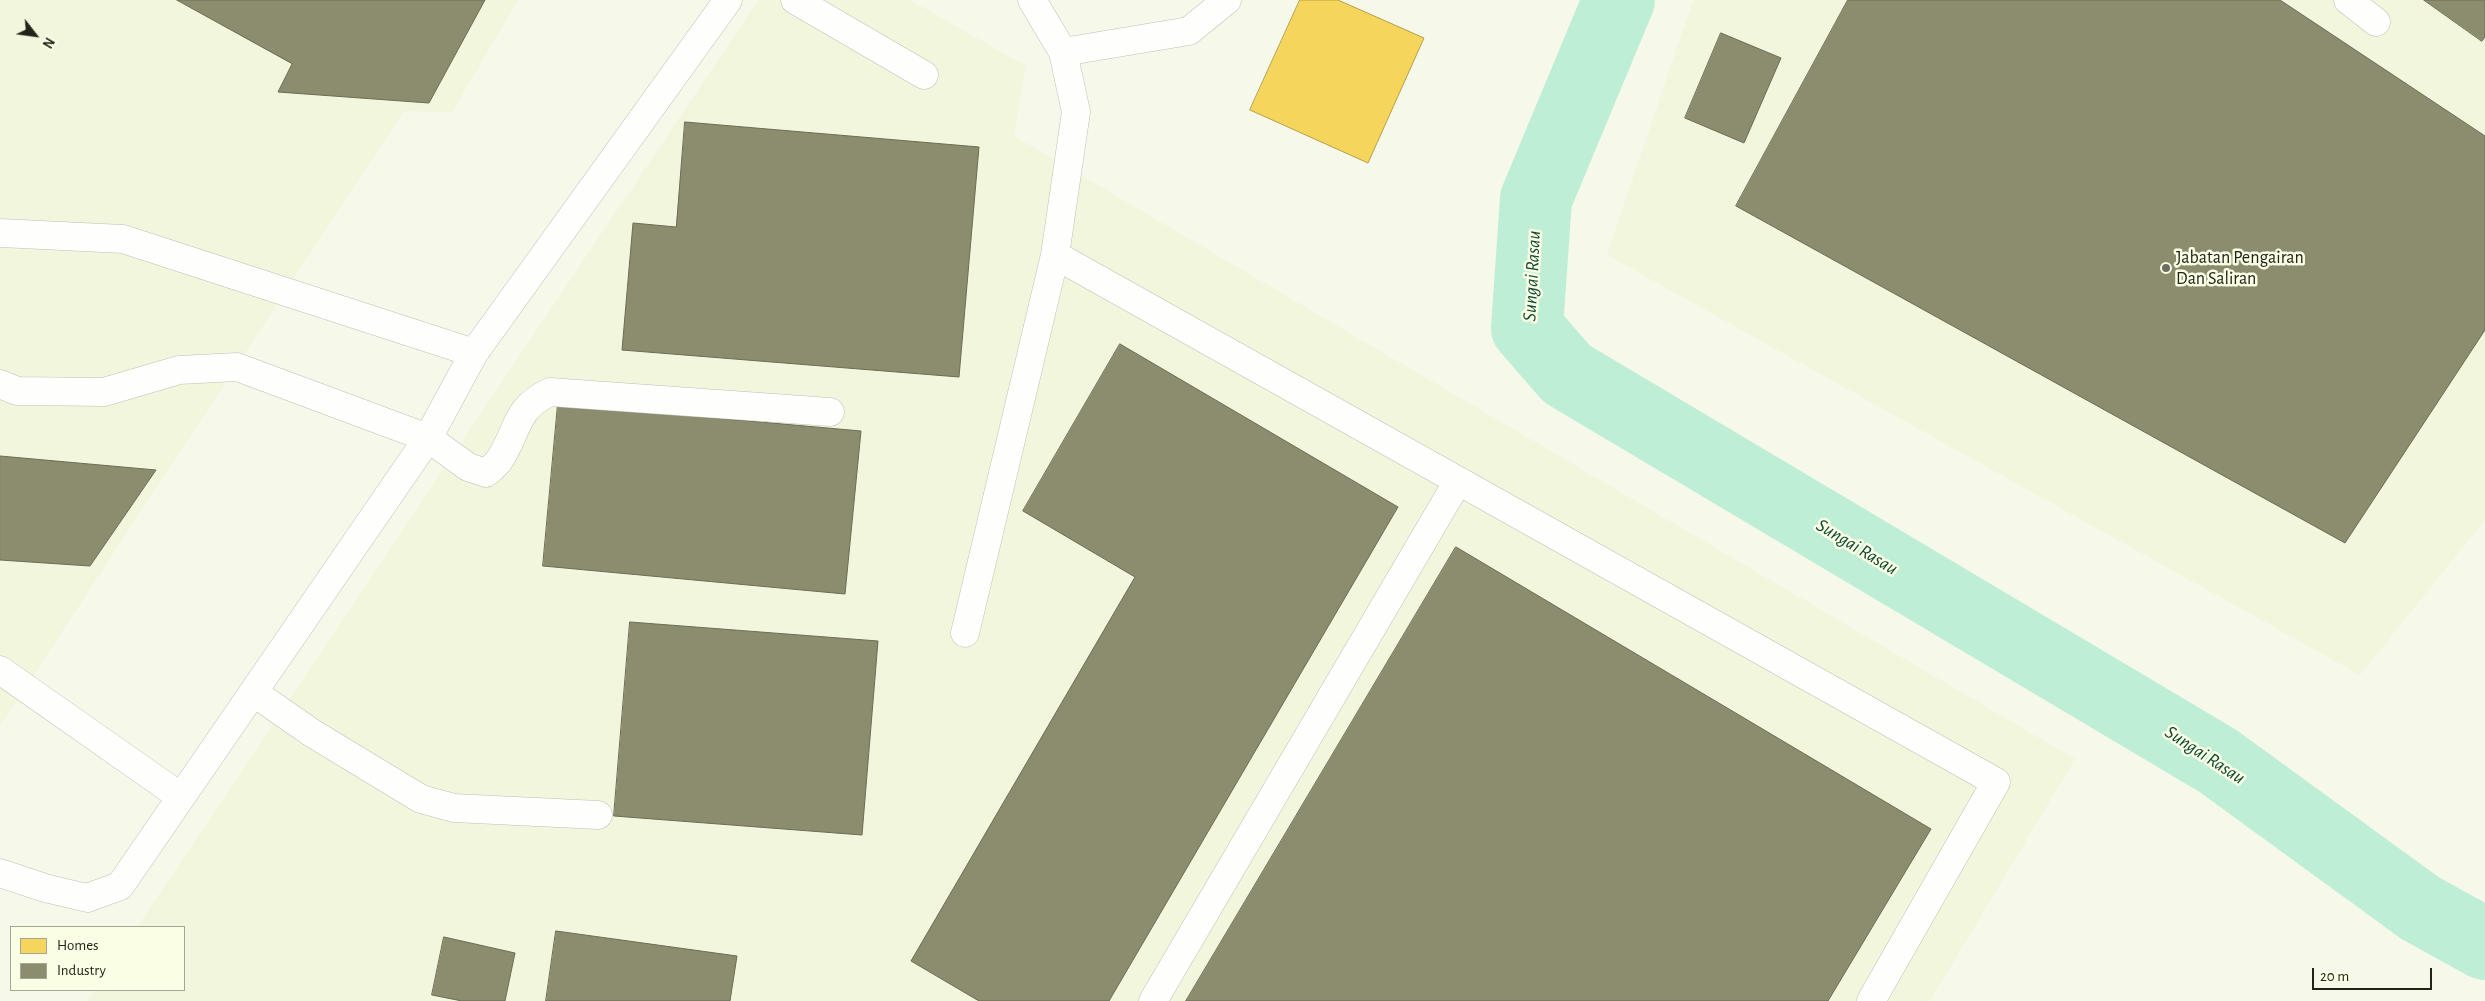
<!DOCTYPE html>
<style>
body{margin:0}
#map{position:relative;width:2485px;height:1001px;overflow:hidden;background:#f6f8ea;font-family:"Alegreya Sans",sans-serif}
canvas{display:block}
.legend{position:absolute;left:10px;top:926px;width:175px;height:65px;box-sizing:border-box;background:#f9fee4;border:1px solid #a3a794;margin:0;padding:6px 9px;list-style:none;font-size:15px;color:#22241b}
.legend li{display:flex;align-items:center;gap:10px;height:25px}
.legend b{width:25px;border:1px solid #a3a794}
.north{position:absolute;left:10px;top:10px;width:50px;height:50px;-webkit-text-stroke:4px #f9fee4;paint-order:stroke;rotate:120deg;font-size:14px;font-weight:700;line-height:20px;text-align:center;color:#22241b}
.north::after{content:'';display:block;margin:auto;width:18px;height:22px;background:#22241b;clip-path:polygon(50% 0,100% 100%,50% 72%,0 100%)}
.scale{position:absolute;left:2312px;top:968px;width:120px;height:22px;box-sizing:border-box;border:2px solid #22241b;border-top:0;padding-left:6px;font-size:15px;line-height:18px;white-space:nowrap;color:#22241b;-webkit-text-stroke:4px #f9fee4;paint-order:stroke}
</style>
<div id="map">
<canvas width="2485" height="1001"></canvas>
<ul class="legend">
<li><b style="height:14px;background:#f6d55c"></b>Homes</li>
<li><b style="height:14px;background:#8c8c6e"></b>Industry</li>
</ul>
<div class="north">N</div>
<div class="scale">20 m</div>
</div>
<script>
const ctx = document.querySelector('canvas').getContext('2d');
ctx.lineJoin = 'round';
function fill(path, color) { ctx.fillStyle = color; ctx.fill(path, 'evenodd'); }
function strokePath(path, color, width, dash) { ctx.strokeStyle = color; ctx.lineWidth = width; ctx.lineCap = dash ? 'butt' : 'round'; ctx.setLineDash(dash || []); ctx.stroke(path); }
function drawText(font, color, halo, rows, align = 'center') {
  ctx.font = font + ' "Alegreya Sans",sans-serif'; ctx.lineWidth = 5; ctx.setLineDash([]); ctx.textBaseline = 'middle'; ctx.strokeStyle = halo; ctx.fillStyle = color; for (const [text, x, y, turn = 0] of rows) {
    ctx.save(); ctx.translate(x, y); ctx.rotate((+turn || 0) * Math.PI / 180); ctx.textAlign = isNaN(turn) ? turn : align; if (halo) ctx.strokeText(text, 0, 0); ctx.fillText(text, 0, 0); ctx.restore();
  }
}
const built = new Path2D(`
 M0,0h518l-66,112 -48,-1 -404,615z
 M758,0h152l116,66 -12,70 1061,623 -145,242h-1843l8,-11h89v-63h-47z
 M1693,0h792v520l-125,155 -753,-420z`);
const homes = new Path2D(`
 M1300,0h38l86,38 -56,125 -118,-53z`);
const industry = new Path2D(`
 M177,0h308l-56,103 -151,-11 14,-28z
 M1848,0h432l205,136v194l-140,213 -609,-337z
 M2424,0h61v37l-3,4z
 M1721,33l60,25 -37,85 -59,-25z
 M685,122l294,25 -20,230 -337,-27 11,-127 43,4z
 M1120,344l278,163 -289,494h-130l-68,-40 224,-384 -112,-66z
 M558,404l303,27 -16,163 -302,-28z
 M0,456l156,14 -66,96 -90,-6z
 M1456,547l475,282 -103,172h-642z
 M630,622l248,19 -16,194 -248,-19z
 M556,931l181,25 -7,45h-184z
 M444,937l71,16 -10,48h-43l-30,-6z`);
const river = new Path2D(`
 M1619,0l-83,199 -9,129 40,46 651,387 202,147 65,36`);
const minor = new Path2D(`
 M795,0l129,75
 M2348,0l28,22
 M1063,52l126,-21 38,-31
 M0,233l123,6 351,114
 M1055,255l941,527 -125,219
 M0,384l17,7 87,1 75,-22 58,-3 191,71 40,29 18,6c5,-4 11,-9 14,-14 19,-29 14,-50 50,-67l280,20
 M965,633l90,-378 21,-143 -13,-60 -31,-52
 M0,670l181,127
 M253,692l59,41 109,66 33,9 144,7
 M0,873l45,15 42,10 33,-12 308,-448 46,-85 254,-353
 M1153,1001l305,-520`);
const markers = [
 [2166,268,5,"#6c6e63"]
];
const poiNames = [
 ["Jabatan Pengairan",2176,258],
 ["Dan Saliran",2176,279]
];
const waterNames = [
 ["Sungai Rasau",1532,276,-87],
 ["Sungai Rasau",1857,547,31],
 ["Sungai Rasau",2205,755,33]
];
fill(built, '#f2f6dd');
fill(homes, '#f6d55c');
strokePath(homes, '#b6a048', 1);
fill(industry, '#8c8c6e');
strokePath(industry, '#6c6d55', 1);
strokePath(river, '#bfeed6', 72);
strokePath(minor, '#bec0b6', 29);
strokePath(minor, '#fefefc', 28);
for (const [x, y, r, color] of markers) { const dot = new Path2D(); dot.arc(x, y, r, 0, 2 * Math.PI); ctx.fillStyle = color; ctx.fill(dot); strokePath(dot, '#f9fee4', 2); }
drawText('18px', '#22241b', '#f9fee4', poiNames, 'left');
drawText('italic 19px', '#104635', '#f9fee4', waterNames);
</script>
